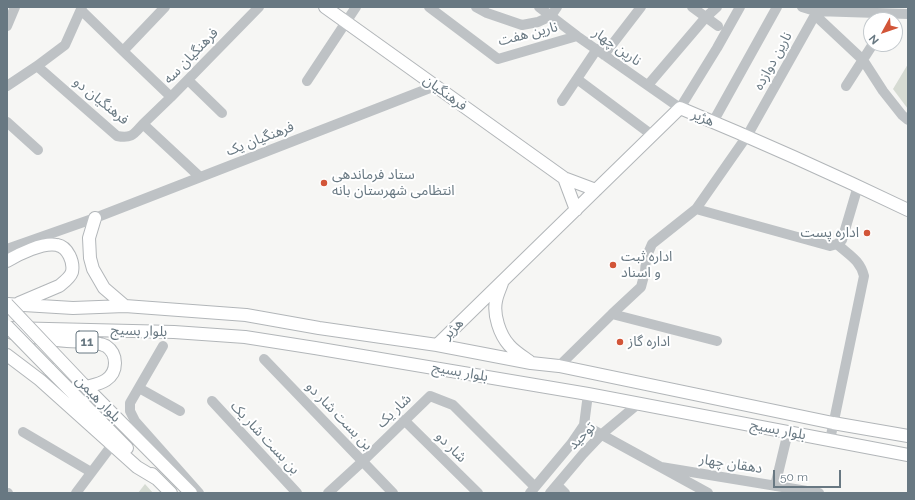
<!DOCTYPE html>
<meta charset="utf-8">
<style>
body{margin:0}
#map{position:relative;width:915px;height:500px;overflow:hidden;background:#f6f6f4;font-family:Raleway,sans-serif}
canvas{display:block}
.frame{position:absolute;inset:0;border:8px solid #687882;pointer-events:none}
.north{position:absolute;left:863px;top:12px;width:40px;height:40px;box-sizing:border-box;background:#fff;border:1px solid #c3c9cd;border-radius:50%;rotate:230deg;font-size:11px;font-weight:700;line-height:16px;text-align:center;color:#687882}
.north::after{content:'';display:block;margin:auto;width:14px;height:18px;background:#d25538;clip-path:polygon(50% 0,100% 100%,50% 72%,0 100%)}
.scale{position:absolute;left:773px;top:470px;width:68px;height:18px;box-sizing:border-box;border:2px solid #687882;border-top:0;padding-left:5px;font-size:12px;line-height:14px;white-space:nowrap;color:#687882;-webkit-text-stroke:3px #fff;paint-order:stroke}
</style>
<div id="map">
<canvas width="915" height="500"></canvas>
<div class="frame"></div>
<div class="north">N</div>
<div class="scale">50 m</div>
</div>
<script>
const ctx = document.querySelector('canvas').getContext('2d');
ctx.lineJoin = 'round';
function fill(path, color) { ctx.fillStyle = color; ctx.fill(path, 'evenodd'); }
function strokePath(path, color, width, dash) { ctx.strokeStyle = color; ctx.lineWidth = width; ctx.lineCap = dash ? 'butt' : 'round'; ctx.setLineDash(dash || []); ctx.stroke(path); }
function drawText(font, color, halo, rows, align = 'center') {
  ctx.font = font + ' Raleway,"Noto Sans Arabic",sans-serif'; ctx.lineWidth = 4; ctx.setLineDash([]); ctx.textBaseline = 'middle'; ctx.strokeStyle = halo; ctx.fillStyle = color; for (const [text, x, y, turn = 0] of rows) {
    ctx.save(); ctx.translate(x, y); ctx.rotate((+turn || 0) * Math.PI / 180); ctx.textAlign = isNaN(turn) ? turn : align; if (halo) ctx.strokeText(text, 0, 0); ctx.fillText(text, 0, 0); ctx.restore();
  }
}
const green = new Path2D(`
 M908,64v45l-15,-20z
 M145,484l8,9h-15z`);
const minor = new Path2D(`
 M429,7l69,52 79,-23
 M476,7l11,6 35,12 16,-3 13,-6 6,-9
 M539,7l38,29 103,72 37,-60 23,-41
 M692,7l26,19
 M81,10l42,41 48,46
 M815,11l93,3
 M815,15l48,45 20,31 19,24 6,5
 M7,26l8,-19
 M123,51l42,-44
 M604,55l37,-48
 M37,66l80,70c15,3 17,-2 26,-12l57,53
 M577,79l75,56
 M188,80l34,33
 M307,81l49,-74
 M648,85l58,-68 11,-10
 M7,86l30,-20 28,-21 17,-38
 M846,86l27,-42
 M562,101l35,-52
 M7,122l31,28
 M713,122l64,-115
 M143,124l28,-27 88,-90
 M696,209l134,37 7,-2 5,-4 16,-54
 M7,249l88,-31 340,-132
 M612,314l105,27
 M163,346l-33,57v8l5,10 64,72
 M264,359l129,134
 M559,366l53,-52 29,-27 4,-15 1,-14 6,-14 44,-35 51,-73 68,-121v-4l-13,-4
 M139,388l41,23
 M212,401l85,92
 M404,420l74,73
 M584,425l124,68
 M23,432l68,40
 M830,440l34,-164c-4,-16 -15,-21 -27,-32
 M661,467l158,26
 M557,485l8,8
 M775,486l13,-54
 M7,493h1
 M76,493l36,-48
 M328,493l35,-32 67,-65 23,9 82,82
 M530,493l41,-49 13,-19 4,-31
 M550,493l33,-39 19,-20 36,-30`);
const major = new Path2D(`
 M325,7l239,171 32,12
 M564,178l12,32
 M95,218l-6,20 1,20 3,11 11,19 21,18
 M7,261c12,-7 36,-19 50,-16 11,2 17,17 15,27 -2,6 -8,10 -13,14l-40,17
 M502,283c-2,6 -5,12 -6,18 -3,14 4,34 13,44 5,6 13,11 20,16
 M7,304l66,4 52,-2 121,9 73,13 118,17 94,18 28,3 274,57 75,13
 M7,328l167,4 71,5 70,11 273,46 320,61
 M12,333c18,4 36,7 55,8 11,1 22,0 33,3 1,0 6,2 6,2 12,8 12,26 0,34 -6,4 -13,5 -20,7
 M437,345l243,-237c77,32 153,66 228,102
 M7,355l33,25 97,87 20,12
 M49,369l78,79
 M82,383l109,110
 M152,474l19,19`);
const majorBridge = new Path2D(`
 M7,304l74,78
 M7,326l42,43`);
const markers = [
 [324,183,4,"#d25538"],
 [867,233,4,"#d25538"],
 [613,265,4,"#d25538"],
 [620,342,4,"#d25538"]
];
const shields = [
 [87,342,22]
];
const shieldNames = [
 ["11",87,342]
];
const streetNames = [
 ["نارین هفت",528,34,-14],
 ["نارین چهار",617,47,35],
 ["فرهنگیان سه",191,56,-46],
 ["نارین دوازده",773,61,-61],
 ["فرهنگیان",445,93,36],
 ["فرهنگیان دو",101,101,39],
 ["هژیر",703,118,23],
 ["فرهنگیان یک",260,139,-21],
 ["هژیر",453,329,-45],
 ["بلوار بسیج",139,331,2],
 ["بلوار بسیج",460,372,10],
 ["بلوار هیمن",98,399,46],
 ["شار یک",394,411,-44],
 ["بن بست شار دو",339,416,46],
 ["بلوار بسیج",778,430,11],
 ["توحید",582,436,-46],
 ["بن بست شار یک",265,438,47],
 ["شار دو",451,447,45],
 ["دهقان چهار",731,464,9]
];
const poiNames = [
 ["ستاد فرماندهی",332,175],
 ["انتظامی شهرستان بانه",332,191],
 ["اداره پست",859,233,"right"],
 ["اداره ثبت",621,257],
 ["و اسناد",621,273],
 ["اداره گاز",628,342]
];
fill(green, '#d6dbd3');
strokePath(major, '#b2b6b9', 14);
strokePath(minor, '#bec2c5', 10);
strokePath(major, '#fff', 12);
strokePath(majorBridge, '#b2b6b9', 14, []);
strokePath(majorBridge, '#fff', 12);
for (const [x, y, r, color] of markers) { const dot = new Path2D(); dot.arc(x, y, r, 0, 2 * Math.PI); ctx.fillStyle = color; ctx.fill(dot); strokePath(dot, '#fff', 1.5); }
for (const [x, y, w] of shields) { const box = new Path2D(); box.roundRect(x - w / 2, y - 11, w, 22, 3); ctx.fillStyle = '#fff'; ctx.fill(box); strokePath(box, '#687882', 1); }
drawText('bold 13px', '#687882', null, shieldNames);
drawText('14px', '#687882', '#fff', streetNames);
drawText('14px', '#687882', '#fff', poiNames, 'left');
</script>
